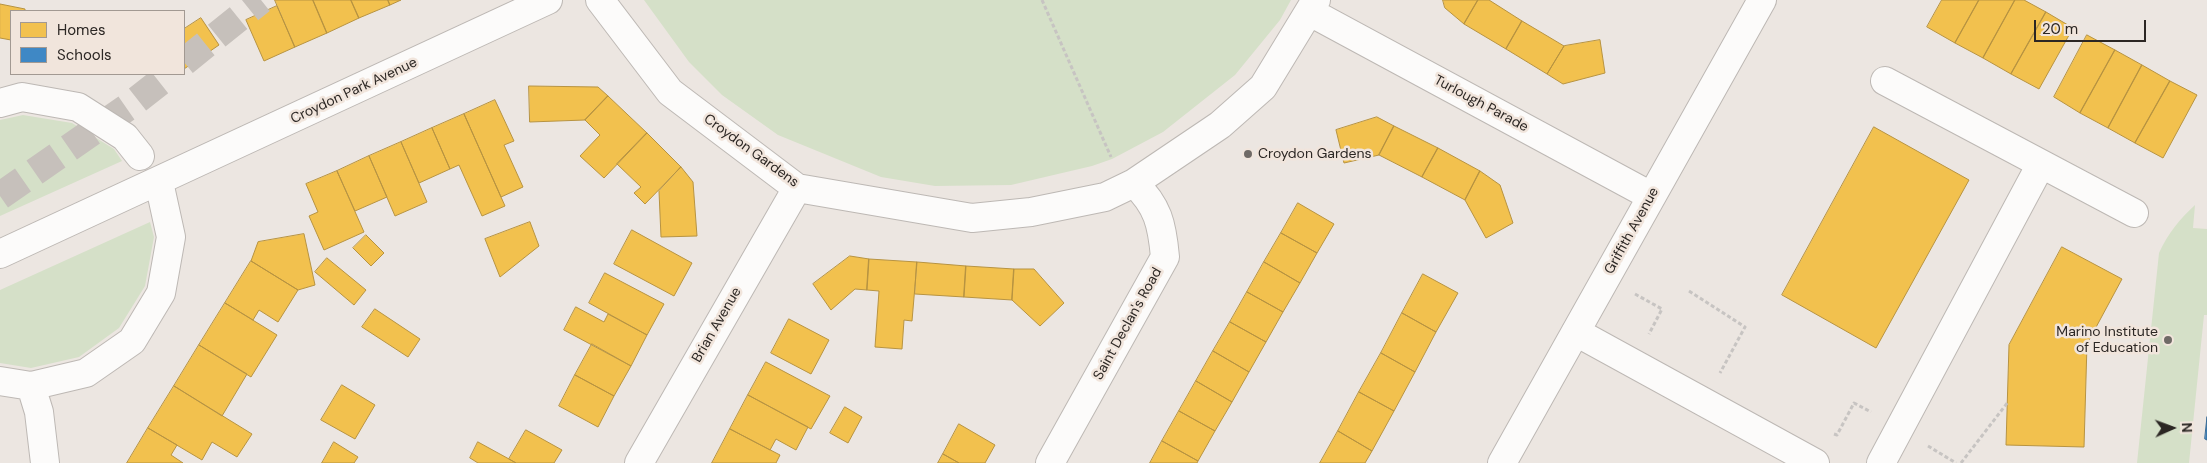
<!DOCTYPE html>
<style>
body{margin:0}
#map{position:relative;width:2207px;height:463px;overflow:hidden;background:#ece6e1;font-family:"DM Sans",sans-serif}
canvas{display:block}
.legend{position:absolute;left:10px;top:10px;width:175px;height:65px;box-sizing:border-box;background:#f1e5dc;border:1px solid #a29992;margin:0;padding:6px 9px;list-style:none;font-size:15px;color:#2c2724}
.legend li{display:flex;align-items:center;gap:10px;height:25px}
.legend b{width:25px;border:1px solid #a29992}
.north{position:absolute;left:2147px;top:403px;width:50px;height:50px;-webkit-text-stroke:4px #f1e5dc;paint-order:stroke;rotate:88deg;font-size:14px;font-weight:700;line-height:20px;text-align:center;color:#2c2724}
.north::after{content:'';display:block;margin:auto;width:18px;height:22px;background:#2c2724;clip-path:polygon(50% 0,100% 100%,50% 72%,0 100%)}
.scale{position:absolute;left:2034px;top:20px;width:112px;height:22px;box-sizing:border-box;border:2px solid #2c2724;border-top:0;padding-left:6px;font-size:15px;line-height:18px;white-space:nowrap;color:#2c2724;-webkit-text-stroke:4px #f1e5dc;paint-order:stroke}
</style>
<div id="map">
<canvas width="2207" height="463"></canvas>
<ul class="legend">
<li><b style="height:14px;background:#f2c14e"></b>Homes</li>
<li><b style="height:14px;background:#3f88c5"></b>Schools</li>
</ul>
<div class="north">N</div>
<div class="scale">20 m</div>
</div>
<script>
const ctx = document.querySelector('canvas').getContext('2d');
ctx.lineJoin = 'round';
function fill(path, color) { ctx.fillStyle = color; ctx.fill(path, 'evenodd'); }
function strokePath(path, color, width, dash) { ctx.strokeStyle = color; ctx.lineWidth = width; ctx.lineCap = dash ? 'butt' : 'round'; ctx.setLineDash(dash || []); ctx.stroke(path); }
function drawText(font, color, halo, rows, align = 'center') {
  ctx.font = font + ' "DM Sans",sans-serif'; ctx.lineWidth = 5; ctx.setLineDash([]); ctx.textBaseline = 'middle'; ctx.strokeStyle = halo; ctx.fillStyle = color; for (const [text, x, y, turn = 0] of rows) {
    ctx.save(); ctx.translate(x, y); ctx.rotate((+turn || 0) * Math.PI / 180); ctx.textAlign = isNaN(turn) ? turn : align; if (halo) ctx.strokeText(text, 0, 0); ctx.fillText(text, 0, 0); ctx.restore();
  }
}
const green = new Path2D(`
 M644,0h647l-11,20 -45,55 -72,57 -51,27 -20,7 -81,19 -76,1 -54,-9 -103,-42 -56,-40 -33,-33z
 M23,115l49,8 42,26 8,12 -122,55v-96z
 M2195,205l-2,23 14,1v86h-3l-15,148h-52l22,-210c9,-20 21,-34 36,-48z
 M150,222l4,15 -9,49 -26,42 -40,29 -48,11 -31,-5v-73z`);
const homes = new Path2D(`
 M275,0h38l14,33 -32,14z
 M313,0h38l8,18 -32,15z
 M351,0h37l2,5 -31,13z
 M388,0h13l-11,5z
 M1443,0h35l-14,24 -19,-16z
 M1478,0h11l33,21 -16,28 -42,-25z
 M1942,0h37l-24,43 -28,-16z
 M1979,0h36l-32,58 -28,-15z
 M2015,0h9l22,12 -35,62 -28,-16z
 M0,4l25,5v2h-14v29l-11,-2z
 M277,6l18,41 -31,14 -18,-41z
 M2046,12l27,16 -34,61 -28,-15z
 M201,18l18,27 -35,24v-40z
 M1522,21l42,25 -17,28 -41,-25z
 M2087,35l28,15 -35,63 -26,-16z
 M1600,40l5,33 -42,11 -16,-10 17,-28z
 M2115,50l27,15 -34,63 -28,-15z
 M2142,65l28,16 -35,62 -27,-15z
 M2170,81l27,14 -34,63 -28,-15z
 M529,86l69,1 10,9 -23,24 -55,2z
 M608,96l39,37 -43,45 -24,-22 20,-21 -15,-15z
 M495,100l19,41 -10,4 19,42 -22,10 -37,-83z
 M464,114l41,92 -23,10 -23,-51 -9,4 -18,-41z
 M1377,117l17,9 -15,29 -35,8 -8,-33z
 M1394,126l44,22 -16,29 -43,-22z
 M1874,127l95,53 -93,168 -94,-53z
 M432,128l18,41 -31,14 -18,-41z
 M647,133l34,34 -36,37 -11,-11 7,-6 -24,-23z
 M401,142l26,60 -32,14 -26,-60z
 M1438,148l42,23 -15,29 -43,-23z
 M369,156l18,41 -32,14 -18,-40z
 M681,167l12,15 4,54 -36,1 -2,-46z
 M337,171l27,61 -40,18 -15,-34 9,-4 -12,-28z
 M1480,171l20,14 13,38 -27,15 -21,-38z
 M1298,203l36,21 -17,29 -36,-20z
 M530,222l9,24 -39,31 -15,-38z
 M632,230l60,33 -18,33 -60,-32z
 M1281,233l36,20 -17,30 -36,-21z
 M304,234l11,51 -17,5 -47,-29 7,-19z
 M366,235l18,18 -13,13 -18,-18z
 M2062,247l60,32 -35,65 -3,103 -78,-2 3,-100z
 M850,256l19,3 -2,31 -12,-1 -24,21 -18,-26z
 M327,258l39,32 -12,15 -39,-33z
 M869,259l48,3 -5,59 -8,-1 -2,29 -27,-2 4,-56 -12,-1z
 M251,261l47,29 -20,32 -19,-12 -6,10 -28,-17z
 M917,262l49,4 -2,31 -49,-3z
 M1264,262l36,21 -17,29 -36,-20z
 M966,266l48,3 -2,31 -48,-3z
 M1014,269h20l30,34 -24,23 -28,-26z
 M605,273l59,31 -17,31 -58,-32z
 M1423,274l35,19 -22,39 -34,-19z
 M1247,292l36,20 -17,30 -36,-20z
 M225,303l52,32 -26,42 -52,-32z
 M576,307l28,15 4,-8 39,21 -16,31 -67,-36z
 M375,309l45,30 -12,18 -46,-30z
 M1402,313l34,19 -21,40 -34,-19z
 M789,319l40,21 -18,34 -40,-21z
 M1230,322l36,20 -17,30 -36,-21z
 M592,344l39,22 -17,30 -39,-21z
 M199,345l48,29 -25,42 -48,-30z
 M1213,351l36,21 -17,30 -36,-21z
 M1381,353l34,19 -21,39 -35,-19z
 M766,362l64,34 -19,33 -63,-34z
 M575,375l39,21 -16,31 -39,-21z
 M1196,381l36,21 -17,29 -36,-20z
 M342,385l33,20 -20,34 -34,-19z
 M174,386l78,48 -15,23 -25,-15 -10,18 -54,-32z
 M1359,392l35,19 -22,40 -34,-20z
 M748,395l60,32 -12,23 -20,-11 -6,11 -40,-21z
 M845,407l17,10 -14,26 -18,-10z
 M1179,411l36,20 -17,30 -36,-20z
 M959,424l36,21 -10,18h-26l-16,-9z
 M148,428l29,17 -6,10 12,8h-56z
 M730,429l50,26 -4,8h-64z
 M526,430l36,20 -8,13h-38l-7,-4z
 M1338,431l34,20 -7,12h-45z
 M1162,441l36,20 -1,2h-47z
 M334,442l24,15 -4,6h-32z
 M478,442l31,17 7,4h-38l-8,-5z
 M943,454l16,9h-21z`);
const schools = new Path2D(`
 M2207,417v23l-2,-1z`);
const highwayTunnel = new Path2D(`
 M184,62l77,-62
 M0,196l128,-89 42,-33`);
const path = new Path2D(`
 M1042,0l69,157
 M1689,291l56,36 -25,46
 M1635,294l27,15 -13,25
 M1834,434l3,1 17,-32 17,9
 M1928,446l28,17
 M1961,463l47,-61`);
const minor = new Path2D(`
 M600,0l70,92 127,96 175,30 59,-6 74,-15 29,-14 86,-58 43,-38 53,-87
 M1310,12l341,184
 M1885,81l249,132
 M0,103l22,-6 56,10 47,30 15,19
 M0,254l548,-254
 M1576,332l239,131
 M0,381l31,5 55,-13 46,-32 29,-48 10,-56 -12,-55
 M31,386l8,26 6,51
 M639,463l158,-275
 M1050,463l115,-206c-3,-33 -7,-51 -31,-74
 M1881,463l160,-299`);
const major = new Path2D(`
 M1502,463l260,-463`);
const markers = [
 [1248,154,5,"#6f6a66"],
 [2168,340,5,"#6f6a66"]
];
const streetNames = [
 ["Croydon Park Avenue",354,91,-25],
 ["Turlough Parade",1481,104,28],
 ["Croydon Gardens",751,151,36],
 ["Griffith Avenue",1632,231,-61],
 ["Saint Declan's Road",1128,324,-61],
 ["Brian Avenue",717,325,-60]
];
const poiNames = [
 ["Croydon Gardens",1258,154],
 ["Marino Institute",2158,332,"right"],
 ["of Education",2158,348,"right"]
];
fill(green, '#d5e0c8');
fill(homes, '#f2c14e');
strokePath(homes, '#b79341', 1);
fill(schools, '#3f88c5');
strokePath(schools, '#396b95', 1);
strokePath(highwayTunnel, '#c6c0bb', 28, [28, 14]);
strokePath(minor, '#bdb8b4', 30);
strokePath(major, '#bdb8b4', 30);
strokePath(path, '#c7c4c2', 3, [4, 2.5]);
strokePath(minor, '#fcfbfa', 28);
strokePath(major, '#fcfbfa', 28);
for (const [x, y, r, color] of markers) { const dot = new Path2D(); dot.arc(x, y, r, 0, 2 * Math.PI); ctx.fillStyle = color; ctx.fill(dot); strokePath(dot, '#f1e5dc', 2); }
drawText('14px', '#2c2724', '#f1e5dc', streetNames);
drawText('14px', '#2c2724', '#f1e5dc', poiNames, 'left');
</script>
